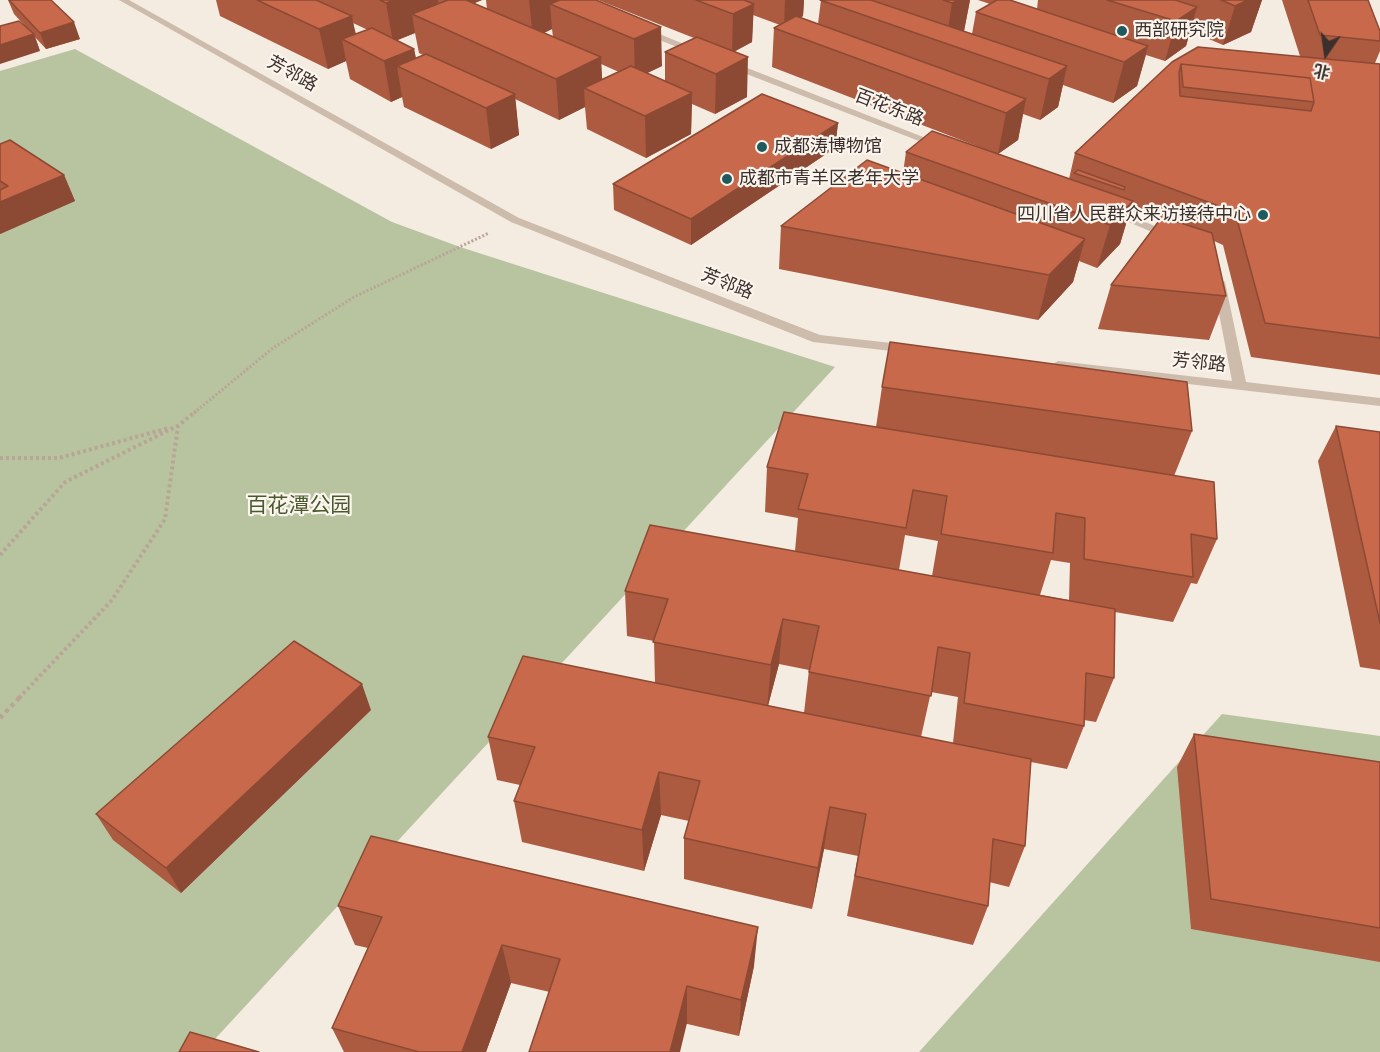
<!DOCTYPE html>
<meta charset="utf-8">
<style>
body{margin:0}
#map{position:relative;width:1380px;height:1052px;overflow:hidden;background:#f4ebe1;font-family:"Noto Sans","Noto Sans SC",sans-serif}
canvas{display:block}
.north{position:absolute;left:1296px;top:24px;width:60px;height:60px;-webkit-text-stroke:4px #fbf5ee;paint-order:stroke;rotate:193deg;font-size:16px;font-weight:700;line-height:24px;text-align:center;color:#3b302b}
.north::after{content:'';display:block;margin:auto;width:21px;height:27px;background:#3b302b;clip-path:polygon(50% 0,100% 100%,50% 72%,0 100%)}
</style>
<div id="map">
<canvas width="1380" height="1052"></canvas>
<div class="north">北</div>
</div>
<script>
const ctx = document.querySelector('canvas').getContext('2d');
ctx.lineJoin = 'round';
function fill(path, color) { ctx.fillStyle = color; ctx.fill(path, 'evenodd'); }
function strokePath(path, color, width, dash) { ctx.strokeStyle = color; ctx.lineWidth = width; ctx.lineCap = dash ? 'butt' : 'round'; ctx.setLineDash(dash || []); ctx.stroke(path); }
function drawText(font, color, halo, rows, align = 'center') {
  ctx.font = font + ' "Noto Sans","Noto Sans SC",sans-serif'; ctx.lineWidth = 4.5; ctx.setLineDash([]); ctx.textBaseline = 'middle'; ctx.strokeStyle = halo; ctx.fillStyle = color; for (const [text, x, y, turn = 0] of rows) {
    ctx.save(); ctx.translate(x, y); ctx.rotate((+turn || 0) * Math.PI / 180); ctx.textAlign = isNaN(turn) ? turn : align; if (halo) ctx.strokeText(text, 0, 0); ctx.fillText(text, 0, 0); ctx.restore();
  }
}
const green = new Path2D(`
 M75,49l317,173 68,25 375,120 -632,685h-203v-981z
 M1222,714l158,22v316h-461z`);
const pathFar2 = new Path2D(`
 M194,413l79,-65 81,-51 135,-64`);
const pathFar1 = new Path2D(`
 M0,458h59l110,-30
 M0,555l65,-73 112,-56
 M19,698l93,-98 53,-81 13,-93 18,-15`);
const path = new Path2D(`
 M0,718l21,-22`);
const minor = new Path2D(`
 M119,0h10l390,218 301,117 89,10 6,4 -6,4 -96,-11 -302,-120z
 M639,28h6l58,24 -8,2 -56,-22z
 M726,62h6l214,84 -9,2 -211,-82z
 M1109,207l65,27 2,2 -2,2h-8l-61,-26v-4z
 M1219,278l6,4 21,100 134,16v8l-322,-37 -7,-4 7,-4 174,20 -19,-99z`);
const wall = new Path2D(`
 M8,0h43l29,39 -34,10 -11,-12 5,14 -13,-23 -13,-14z
 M216,0h266l-8,3 13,6 -1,-9h110l66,66 -15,7 18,8v-29l29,-14 -96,-38h206l-1,16 -3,2 18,6 3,-24h149l-6,31 8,3 4,-22 14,-8 -12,-4h32l27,9 1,-9h224l-11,32 -28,13 -33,-14 -4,15 -21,15 -19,-6 -9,31 -24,17 -50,-18 -5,22 -18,13 -17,-6 -5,26 -20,14 71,25 6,-26 97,-91 128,-6 -18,-56h86l12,31v20l-5,12 5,1v311l-129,-18 -28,-112 -9,-4 12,55 -17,44 -111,-11 13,-44 48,-65 -29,-10 -10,34 -23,24 -18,-7 -6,21 -35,38 -259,-51 2,-43 122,-53 3,-21h86l-220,-85 2,-39 6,-3 -27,-10 -1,27 -18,9 13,46 -32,17 -23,-10 -1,30 -45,24 -59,-29 -2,-22 -26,13 -44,-21 4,36 -28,14 -87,-42 -2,-10 -11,5 -41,-23 -4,-18 -18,8 -108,-53zM353,23l15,7 -12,4zM552,29l1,8 -9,-4zM415,33l4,20 4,2 -7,3 -2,-9 -17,-9zM601,64l18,8 -17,7z
 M838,123l-3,25 -144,97 -77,-35 -1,-26z
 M0,144l64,31 11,26 -75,33z
 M882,387l310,44 -18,45 43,63 -20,45 -6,-1 -18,39 -58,-10 -1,66 -18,44 -12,-2v6l-17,43 -36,-7 -6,84 -16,41 -20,-5 -1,24 -15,39 -126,-29 11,-60 -34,-7 -12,60 -128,-30v-41l5,-17 -28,-6 -17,56 -122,-29 -8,-41 6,-16 -23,-5 -9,-43 167,-54 -1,-42 -27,-5 -2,-45 170,-40 3,-33 -33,-6 2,-45 109,-40zM905,535l33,6 -6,35 -33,-6zM1051,560l19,3 -1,37 -29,-5zM779,664l30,6 -5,43 -36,-7zM931,692l27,5 -5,46 -32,-6z
 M1336,426l44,6v238l-20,-3 -42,-206z
 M371,710l-190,183 -68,-53 -17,-26z
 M1194,734l186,28v200l-189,-33 -14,-162z
 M338,906l416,60 -15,70 -228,-53 -25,69h-142l-12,-24 36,-80 -13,-3z`);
const shadedWall = new Path2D(`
 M394,0h44l3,22 -29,-8 3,19 -22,9 -7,-39z
 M457,0h25l-24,10z
 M529,0h30l-9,4 2,25 -19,9z
 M785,0h19l-1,16 -19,10z
 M958,0h12l-6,31 -18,11 6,-39z
 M1248,0h14l-11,32 -28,13 12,-39z
 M754,4l-2,38 -20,11 1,-39z
 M1197,7l-11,39 -21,15 11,-40z
 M352,16l6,32 -16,-9 4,22 -18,8 -9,-40z
 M74,22l6,17 -34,10 -6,-16z
 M661,27l1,39 -27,13 -1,-40z
 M34,34l6,17 -40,13v-19z
 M1148,46l-11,40 -24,17 11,-41z
 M414,49l5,28 -22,-11 5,31 -11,5 -7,-41z
 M601,57l2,40 -19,-9 1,19 -26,13 -3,-41z
 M748,57l-1,40 -32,17 1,-40z
 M1067,66l-9,41 -18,13 9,-41z
 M692,93l-1,41 -45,24 -1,-42z
 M515,94l4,41 -28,14 -5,-41z
 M1026,99l-8,41 -20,14 8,-41z
 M838,123l-3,25 -144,97v-26z
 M64,175l11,26 -75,33v-32z
 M1133,201l-13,43 -23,24 13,-43z
 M1085,239l-12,43 -35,38 11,-45z
 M783,619l-4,45 -12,45 4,-44z
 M362,684l9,26 -190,183 -15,-25z
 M659,772l2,43 -17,56 -2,-41z
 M830,807l-6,42 -12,60 6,-41z
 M758,927l-4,39 -15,70 2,-36z
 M502,945l9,38 -25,69h-24z
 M687,986v37l-7,29h-10z`);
const building = new Path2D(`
 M9,0h42l23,22 -34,11z
 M257,0h59l36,16 -33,13z
 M380,0h14l-8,3z
 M448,0h18l135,57 -45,22 -144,-65z
 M560,0h36l65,27 -27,12 -84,-35z
 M696,0h48l10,4 -21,10z
 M820,0h51l196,66 -18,13z
 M943,0h15l-6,3z
 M997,0h13l138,46 -24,16 -148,-50z
 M1107,0h68l22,7 -21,14z
 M1221,0h27l-13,6z
 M1308,0h60l12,31v10l-60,-6z
 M796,16l230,83 -20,14 -232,-85z
 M19,21l15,13 -34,11v-19z
 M372,28l42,21 -30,12 -42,-22z
 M697,37l51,20 -32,17 -51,-22z
 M1198,47l182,17v274l-115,-15 -30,-111 -160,-59 97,-91zM1181,64l129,14 4,24 -3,9 -131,-15 -1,-23z
 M426,54l89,40 -29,14 -89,-42z
 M1181,64l129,14 4,24 -131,-15z
 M631,66l61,27 -47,23 -61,-28z
 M762,94l76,29 -147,96 -78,-35z
 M932,131l201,70 -23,24 -204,-73z
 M10,140l54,35 -64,27v-12l8,-4 -8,-5v-37z
 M867,160l218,79 -36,36 -268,-49z
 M1078,170l47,17 -1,3 -50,-17z
 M1162,217l50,16 14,63 -115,-11z
 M890,342l297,40 5,49 -310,-44z
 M784,412l430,70 3,57 -26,-5 2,43 -109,-18 1,-41 -29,-5 -3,40 -112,-19 6,-38 -34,-6 -7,38 -108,-19 10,-35 -41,-7z
 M1336,426l44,6v191z
 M650,525l465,84 -1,69 -28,-5 -2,53 -120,-23 6,-50 -32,-6 -7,49 -122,-24 10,-46 -36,-7 -12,46 -118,-23 15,-43 -43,-8z
 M294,641l68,43 -196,184 -70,-54z
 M523,656l508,103 -6,87 -32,-7 -5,67 -133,-30 11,-62 -36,-7 -12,61 -134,-30 16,-57 -41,-9 -17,58 -128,-29 21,-54 -47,-10z
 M1194,734l186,28v166l-169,-29z
 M371,836l387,91 -17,73 -54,-14 -17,66h-141l31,-93 -58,-14 -40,107h-43l-87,-24 50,-111 -44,-11z
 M190,1032l69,20h-80z`);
const markers = [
 [1122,31,6,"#1f5a5e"],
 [762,147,6,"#1f5a5e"],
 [727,179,6,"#1f5a5e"],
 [1263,215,6,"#1f5a5e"]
];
const farPoinames = [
 ["西部研究院",1134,31],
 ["成都涛博物馆",774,147],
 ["成都市青羊区老年大学",739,179],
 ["四川省人民群众来访接待中心",1251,215,"right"]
];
const farStreetnames = [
 ["芳邻路",292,74,29],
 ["百花东路",889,108,21],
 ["芳邻路",727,284,22],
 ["芳邻路",1199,363,6]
];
const parkNames = [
 ["百花潭公园",299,506]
];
fill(green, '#b8c4a0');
strokePath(pathFar2, '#b9a596', 3, [2, 2]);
strokePath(pathFar1, '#b9a596', 4, [3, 3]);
strokePath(path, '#b9a596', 4.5, [4, 4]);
fill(minor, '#cdbbac');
fill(wall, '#ac5a40');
fill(shadedWall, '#8c4a34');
fill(building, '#c8694b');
strokePath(building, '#8c4a34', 1.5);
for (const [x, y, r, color] of markers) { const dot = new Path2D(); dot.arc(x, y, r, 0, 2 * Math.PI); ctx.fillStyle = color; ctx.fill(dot); strokePath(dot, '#fbf5ee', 2); }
drawText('18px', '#3b302b', '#fbf5ee', farPoinames, 'left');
drawText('18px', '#3b302b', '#fbf5ee', farStreetnames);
drawText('21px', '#4a5a2e', '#fbf5ee', parkNames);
</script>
